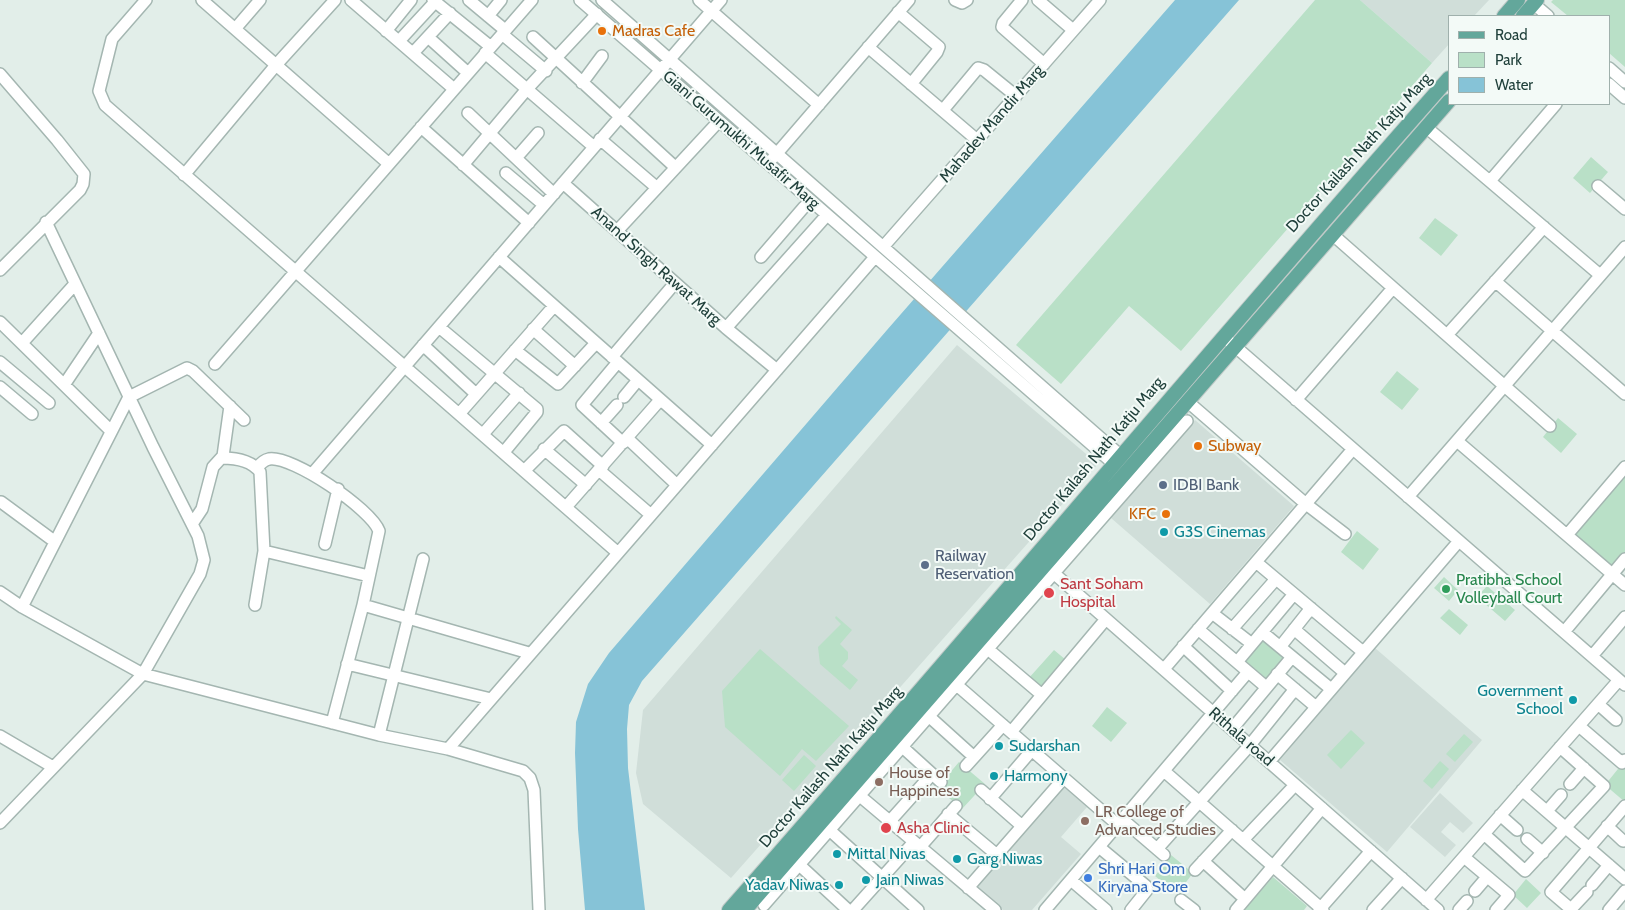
<!DOCTYPE html>
<style>
body{margin:0}
#map{position:relative;width:1625px;height:910px;overflow:hidden;background:#e2eee9;font-family:Cabin,sans-serif}
canvas{display:block}
.legend{position:absolute;left:1448px;top:15px;width:162px;height:90px;box-sizing:border-box;background:#f3faf7;border:1px solid #9fb0ac;margin:0;padding:6px 9px;list-style:none;font-size:15px;color:#20403b}
.legend li{display:flex;align-items:center;gap:10px;height:25px}
.legend b{width:25px;border:1px solid #9fb0ac}
</style>
<div id="map">
<canvas width="1625" height="910"></canvas>
<ul class="legend">
<li><b style="height:6px;background:#63a79b"></b>Road</li>
<li><b style="height:14px;background:#b9e0c7"></b>Park</li>
<li><b style="height:14px;background:#86c3d7"></b>Water</li>
</ul>
</div>
<script>
const ctx = document.querySelector('canvas').getContext('2d');
ctx.lineJoin = 'round';
function fill(path, color) { ctx.fillStyle = color; ctx.fill(path, 'evenodd'); }
function strokePath(path, color, width, dash) { ctx.strokeStyle = color; ctx.lineWidth = width; ctx.lineCap = dash ? 'butt' : 'round'; ctx.setLineDash(dash || []); ctx.stroke(path); }
function drawText(font, color, halo, rows, align = 'center') {
  ctx.font = font + ' Cabin,sans-serif'; ctx.lineWidth = 4; ctx.setLineDash([]); ctx.textBaseline = 'middle'; ctx.strokeStyle = halo; ctx.fillStyle = color; for (const [text, x, y, turn = 0] of rows) {
    ctx.save(); ctx.translate(x, y); ctx.rotate((+turn || 0) * Math.PI / 180); ctx.textAlign = isNaN(turn) ? turn : align; if (halo) ctx.strokeText(text, 0, 0); ctx.fillText(text, 0, 0); ctx.restore();
  }
}
const built = new Path2D(`
 M1360,0h129l-15,16h-25v28l-17,19z
 M957,345l141,119 -367,414 -88,-74 -7,-31 7,-63z
 M1195,420l99,86 -84,98 -99,-86z
 M1375,648l107,92 -95,112 -107,-92z
 M1064,787l23,20 -26,30 20,17 -49,56h-29l-27,-23z
 M1440,793l33,30 -10,10 -13,-11 -9,10 15,13 -11,12 -35,-30z`);
const green = new Path2D(`
 M1315,0h45l72,63 -251,288 -52,-45 -68,78 -45,-39z
 M1553,0h72v67l-16,-14v-37h-41l-17,-14z
 M1591,157l17,15 -18,21 -17,-15z
 M1435,218l23,17 -17,21 -22,-18z
 M1397,371l22,18 -17,21 -22,-18z
 M1558,418l19,16 -16,19 -18,-16z
 M1625,474v78l-14,16 -39,-34z
 M1357,531l22,18 -16,21 -22,-18z
 M1444,577l14,13 -9,11 -15,-13z
 M1487,586l28,24 -10,11 -28,-24z
 M1449,609l19,16 -8,10 -20,-17z
 M836,616l16,14 -12,14 8,8v7l-6,7 16,14 -8,10 -30,-26 -2,-17 23,-23 -6,-6z
 M1262,640l22,18 -17,21 -22,-18z
 M760,649l89,77 -33,35 -14,-12 -22,27 -55,-49 -3,-36z
 M1054,650l12,10 -26,30 -12,-11z
 M1107,707l20,16 -16,19 -19,-16z
 M1351,730l14,13 -24,26 -14,-14z
 M1464,734l9,8 -18,20 -9,-8z
 M804,755l12,11 -22,25 -12,-11z
 M1440,761l9,8 -17,20 -9,-8z
 M959,762l26,22 -23,25 -25,-21z
 M1622,764l3,3v35l-20,-17z
 M1171,855l22,18 -16,21 -22,-18z
 M1273,877l34,29 -3,4h-60z
 M1526,879l15,14 -14,15 -14,-13z`);
const water = new Path2D(`
 M1175,0h64l-597,681 -13,24 -2,24 1,39 17,142h-60l-7,-81 -3,-76 1,-31 12,-38 21,-31 278,-323z`);
const minor = new Path2D(`
 M146,0l-34,39 -13,52 6,14 513,448
 M202,0l187,164
 M351,0l103,89
 M433,0l58,47
 M469,0l36,30
 M580,0l534,464
 M602,0l519,456
 M699,0l120,105
 M955,0l7,3 5,-3
 M1022,0l-19,23 -1,4 42,37
 M1038,0l35,30
 M1534,4l14,12
 M898,12l41,35 -2,5 -26,32
 M488,16l13,-16
 M235,29l25,-29
 M386,31l25,-31
 M502,34l44,37
 M428,37l40,36
 M533,37l142,130
 M399,41l36,-39
 M868,47l109,93
 M413,53l37,-40
 M485,53l109,94
 M1609,68l16,14
 M0,74l57,66 27,34 -1,10 -3,6 -80,80
 M582,83l20,-27
 M1609,84l16,14
 M943,110l35,-42 6,2 32,26
 M468,113l86,81
 M421,127l108,96
 M1426,127l174,148
 M600,139l56,48
 M517,157l21,-24
 M773,158l136,-158
 M463,165l64,-76 70,-75
 M506,173l38,32
 M184,175l92,-110 59,-65
 M1490,181l66,-77
 M563,183l163,145 101,-113
 M1598,186l27,23
 M617,231l102,-110
 M1332,234l218,192
 M883,247l217,-247
 M499,257l213,188
 M761,257l43,-50
 M1495,281l130,113
 M0,322l111,109
 M439,327l98,82v3l-33,40
 M726,328l51,42
 M533,329l42,37
 M1447,335l97,-108
 M1230,342l395,343
 M22,343l53,-59
 M423,345l53,49
 M515,350l43,34 38,-41
 M612,357l63,-74
 M0,362l49,41
 M618,362l-36,43 41,38
 M215,364l317,-364
 M64,385l35,-52
 M0,387l32,27
 M624,397l14,-17
 M1296,400l97,-112
 M1187,401l119,103 39,30
 M459,414l95,-108
 M601,423l16,-18
 M483,434l36,-41
 M627,438l50,47
 M1457,441l168,144
 M544,449l42,36
 M222,458c13,0 29,2 38,14l4,79 105,25
 M257,468c3,-4 7,-8 12,-9 23,-4 102,50 110,72l-16,74 -31,118
 M599,470l52,45
 M524,471l40,-40 39,35
 M312,474l409,-474
 M1408,497l217,-250
 M1,502l53,39
 M566,507l94,-107
 M192,524l10,-15 11,-42 10,-11 7,-50
 M1567,535l58,-68
 M325,544l13,-55
 M1256,562l107,90
 M1049,569l389,341
 M0,592l22,15 121,67 236,61 69,14 75,22 7,7 4,12 5,120
 M255,605l9,-54
 M363,605l166,48
 M22,607l107,-210 58,-29 6,3 51,49
 M1212,613l40,31
 M1198,629l68,58
 M1232,629l44,-50
 M1294,629l51,44
 M1262,632l69,57
 M1564,632l61,-73
 M982,644l60,51
 M1183,646l49,45
 M1280,647l31,-39
 M1592,656l33,-39
 M1237,662l57,-68
 M347,664l144,35
 M1164,669l189,-220
 M1277,674l39,33
 M951,680l167,145
 M1598,704l18,16
 M923,711l51,46
 M1579,726l43,37 3,-3
 M1232,729l60,-72
 M1011,732l95,-113
 M379,735l44,-176
 M0,736l53,31
 M898,743l43,39
 M448,749l427,-492
 M1269,762l190,-221
 M966,766l37,-41
 M1164,771l159,139
 M1570,784l14,-16
 M981,790l41,36
 M1522,790l103,89
 M854,791l141,119
 M990,799l42,-49
 M1547,811l14,-16
 M948,814l49,41
 M1500,815l17,15
 M1122,819l42,36
 M890,821l42,-47
 M0,823l143,-149 57,-100 4,-14 -6,-24 -45,-89 -107,-225
 M825,826l93,84
 M1607,826l16,15
 M1484,834l41,37 79,-85 -44,-39
 M1527,839l16,14
 M1243,840l52,-55
 M921,846l35,-40
 M1099,847l47,39 1,4 -16,20
 M1157,849l93,-104 45,-56
 M1464,857l45,38 -13,15
 M794,860l54,50
 M1203,861l42,38
 M1195,870l37,-40
 M1071,880l35,30
 M1592,885l17,-20
 M968,888l96,-110
 M1475,891l12,-14
 M1181,900l13,10
 M1426,900l193,-220
 M764,905l423,-484
 M1571,909l16,-17
 M853,910l61,-68
 M1045,910l203,-238
 M1236,910l86,-102
 M1319,910l52,-59
 M1373,910l29,-32
 M1459,910l8,-9
 M1572,910l-21,-18 74,-86
 M1609,910l16,-19`);
const major = new Path2D(`
 M1504,16l14,-16
 M1523,16l14,-16
 M729,910c242,-275 477,-557 720,-832
 M745,910l704,-809`);
const markers = [
 [602,31,5,"#e8710a"],
 [1198,446,5,"#e8710a"],
 [1163,485,5,"#5c6f8a"],
 [1166,514,5,"#e8710a"],
 [1164,532,5,"#0f9aa8"],
 [925,565,5,"#5c6f8a"],
 [1446,589,5,"#2e9e5b"],
 [1049,593,6,"#e0444e"],
 [1573,700,5,"#0f9aa8"],
 [999,746,5,"#0f9aa8"],
 [994,776,5,"#0f9aa8"],
 [879,782,5,"#8d6e63"],
 [1085,821,5,"#8d6e63"],
 [886,828,6,"#e0444e"],
 [837,854,5,"#0f9aa8"],
 [957,859,5,"#0f9aa8"],
 [1088,878,5,"#3f7fe0"],
 [866,880,5,"#0f9aa8"],
 [839,885,5,"#0f9aa8"]
];
const foodNames = [
 ["Madras Cafe",612,31],
 ["Subway",1208,446],
 ["KFC",1156,514,"right"]
];
const streetNames = [
 ["Mahadev Mandir Marg",992,124,-49],
 ["Giani Gurumukhi Musafir Marg",741,140,41],
 ["Doctor Kailash Nath Katju Marg",1359,153,-48],
 ["Anand Singh Rawat Marg",656,266,42],
 ["Doctor Kailash Nath Katju Marg",1094,459,-50],
 ["Rithala road",1241,737,41],
 ["Doctor Kailash Nath Katju Marg",831,767,-49]
];
const serviceNames = [
 ["IDBI Bank",1173,485],
 ["Railway",935,556],
 ["Reservation",935,574]
];
const cultureNames = [
 ["G3S Cinemas",1174,532],
 ["Government",1563,691,"right"],
 ["School",1563,709,"right"],
 ["Sudarshan",1009,746],
 ["Harmony",1004,776],
 ["Mittal Nivas",847,854],
 ["Garg Niwas",967,859],
 ["Jain Niwas",876,880],
 ["Yadav Niwas",829,885,"right"]
];
const leisureNames = [
 ["Pratibha School",1456,580],
 ["Volleyball Court",1456,598]
];
const healthNames = [
 ["Sant Soham",1060,584],
 ["Hospital",1060,602],
 ["Asha Clinic",897,828]
];
const educationNames = [
 ["House of",889,773],
 ["Happiness",889,791],
 ["LR College of",1095,812],
 ["Advanced Studies",1095,830]
];
const shopNames = [
 ["Shri Hari Om",1098,869],
 ["Kiryana Store",1098,887]
];
fill(built, '#d0ded9');
fill(green, '#b9e0c7');
fill(water, '#86c3d7');
strokePath(minor, '#a4b6b1', 14);
strokePath(major, '#c1cac8', 16);
strokePath(minor, '#fff', 11);
strokePath(major, '#63a79b', 14);
for (const [x, y, r, color] of markers) { const dot = new Path2D(); dot.arc(x, y, r, 0, 2 * Math.PI); ctx.fillStyle = color; ctx.fill(dot); strokePath(dot, '#f3faf7', 2); }
drawText('16px', '#c56008', '#f3faf7', foodNames, 'left');
drawText('16px', '#20403b', '#f3faf7', streetNames);
drawText('16px', '#4e5e75', '#f3faf7', serviceNames, 'left');
drawText('16px', '#0d838f', '#f3faf7', cultureNames, 'left');
drawText('16px', '#27864d', '#f3faf7', leisureNames, 'left');
drawText('16px', '#be3a42', '#f3faf7', healthNames, 'left');
drawText('16px', '#785e54', '#f3faf7', educationNames, 'left');
drawText('16px', '#366cbe', '#f3faf7', shopNames, 'left');
</script>
